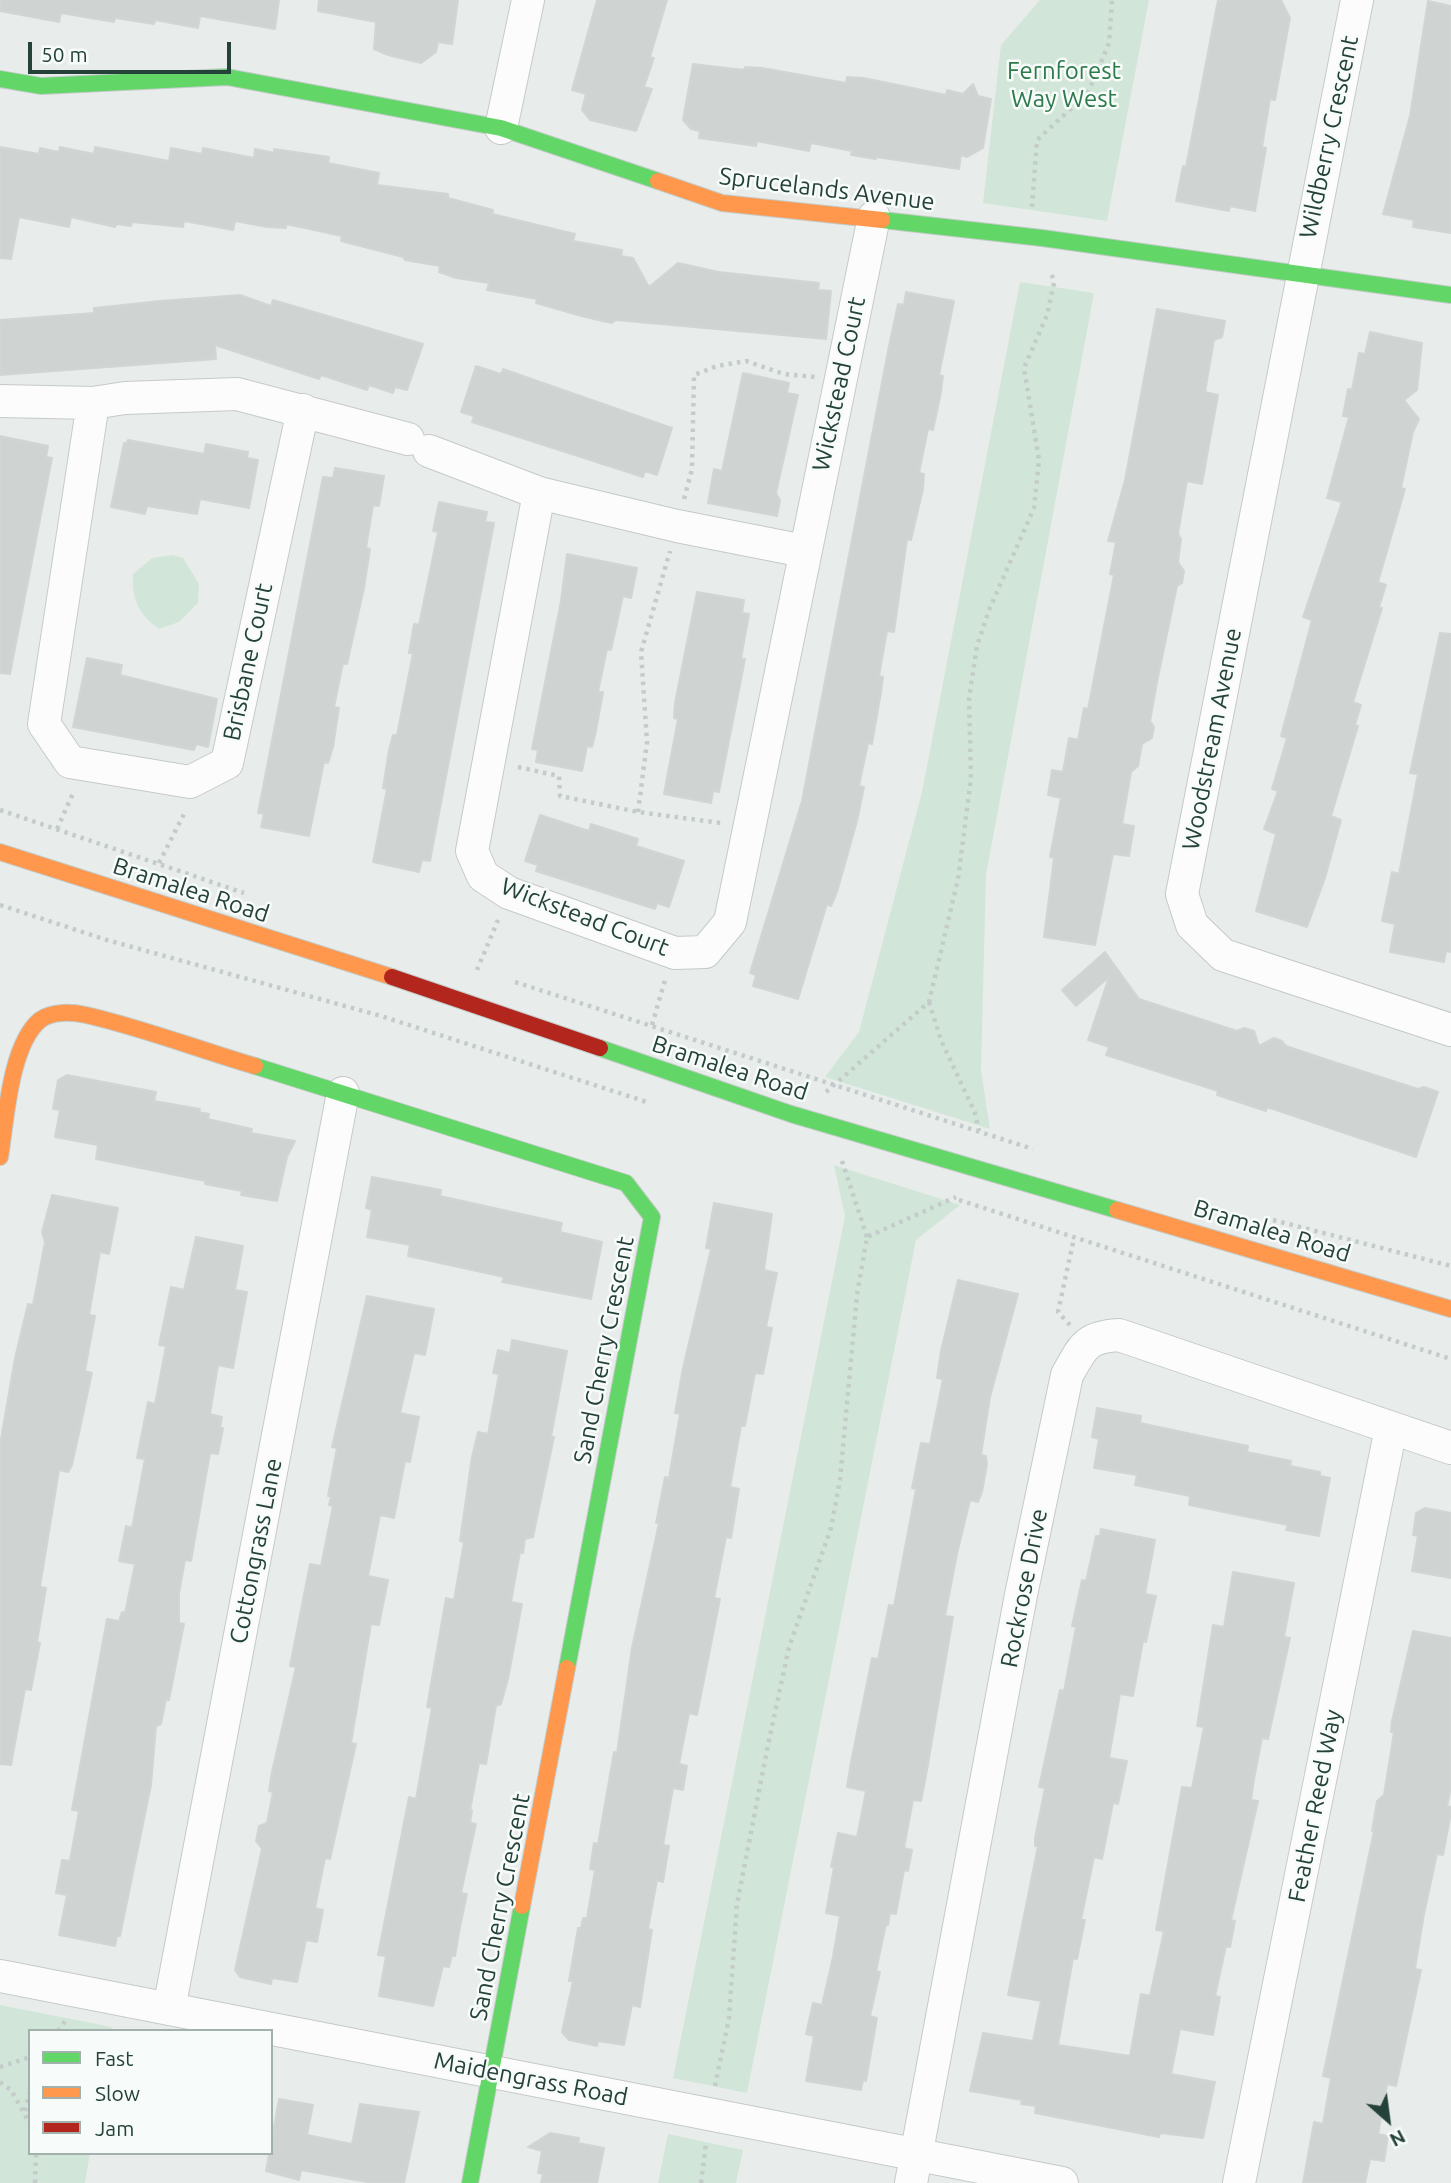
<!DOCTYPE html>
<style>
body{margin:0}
#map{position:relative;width:1451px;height:2183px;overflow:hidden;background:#e8edeb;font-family:Ubuntu,sans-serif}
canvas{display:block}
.legend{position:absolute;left:28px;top:2029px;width:245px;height:126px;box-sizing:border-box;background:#f7fbf9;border:2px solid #a3b1ad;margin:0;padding:9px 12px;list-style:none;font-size:21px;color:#24423a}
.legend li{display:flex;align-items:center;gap:14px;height:35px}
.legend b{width:35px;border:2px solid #a3b1ad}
.north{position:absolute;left:1353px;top:2085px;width:70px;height:70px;-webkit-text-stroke:5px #f7fbf9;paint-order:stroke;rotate:152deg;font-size:19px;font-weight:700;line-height:28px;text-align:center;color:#24423a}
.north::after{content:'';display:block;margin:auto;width:24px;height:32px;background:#24423a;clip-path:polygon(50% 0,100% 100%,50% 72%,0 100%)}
.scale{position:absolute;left:28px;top:42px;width:203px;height:32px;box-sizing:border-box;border:4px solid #24423a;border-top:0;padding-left:9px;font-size:21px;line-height:24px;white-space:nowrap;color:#24423a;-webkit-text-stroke:5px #f7fbf9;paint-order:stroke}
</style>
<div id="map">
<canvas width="1451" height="2183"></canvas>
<ul class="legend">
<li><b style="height:9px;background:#63d668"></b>Fast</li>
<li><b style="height:9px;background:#ff974d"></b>Slow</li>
<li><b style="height:9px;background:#b3261e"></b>Jam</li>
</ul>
<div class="north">N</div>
<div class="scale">50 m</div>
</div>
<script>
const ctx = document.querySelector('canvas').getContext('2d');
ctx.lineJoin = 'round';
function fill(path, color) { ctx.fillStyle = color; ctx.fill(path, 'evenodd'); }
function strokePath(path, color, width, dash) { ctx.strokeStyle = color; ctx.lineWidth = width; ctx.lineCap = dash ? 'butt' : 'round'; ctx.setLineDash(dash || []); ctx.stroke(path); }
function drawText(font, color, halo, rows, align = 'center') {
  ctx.font = font + ' Ubuntu,sans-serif'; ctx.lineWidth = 5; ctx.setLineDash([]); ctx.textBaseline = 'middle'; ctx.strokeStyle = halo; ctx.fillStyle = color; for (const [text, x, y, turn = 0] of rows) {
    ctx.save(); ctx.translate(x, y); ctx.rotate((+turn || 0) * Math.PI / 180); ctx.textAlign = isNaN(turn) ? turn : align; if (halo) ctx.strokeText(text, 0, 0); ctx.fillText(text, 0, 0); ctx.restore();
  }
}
const green = new Path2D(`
 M1040,0h109l-42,221 -124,-18 18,-158z
 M1020,282l74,11 -108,582 -5,195 9,59 -165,-52 34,-45 63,-240z
 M173,555l10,3 16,26 -1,19 -19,19 -20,7c-20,-14 -28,-31 -26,-55l19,-16z
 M834,1165l126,40 -44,35 -169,853 -74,-15 172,-862z
 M0,2005l112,22 -1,4h-81v122h60l-5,30h-85z
 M668,2134l75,16 -7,33h-78z`);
const building = new Path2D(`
 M1,0h278l-4,29 -75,-13 -2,12 -43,-8 -1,4 -39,-6 -1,4 -53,-9 -2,9 -59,-11z
 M319,0h139l-6,44 -14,-2 -2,10 -15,11 -33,-8 -14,-6 2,-27 -58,-11z
 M597,0h70l-17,57 4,1 -10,29 8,2 -16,42 -46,-11 -8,-10 4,-16 -14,-4z
 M1218,0h63l9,18 -15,82 -5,-1 -8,48 4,1 -11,63 -25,-5 -1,5 -53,-10 7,-35 3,1z
 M1428,1l23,5v227l-38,-6 1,-7 -31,-6 27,-98z
 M693,64l51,6 1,-3 17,1 84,15 1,-6 17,1 82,17 1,-5 16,4 10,-10 5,12 13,3 -8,49 -16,9 -6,-2 -2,14 -83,-12v2l-25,-4 1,-4 -41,-8 -2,8 -52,-10 -1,5 -57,-8 1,-7 -9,-2 -8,-9z
 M0,147l39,7 1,-6 19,4 1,-5 34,7 1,-7 74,14 2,-13 31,6 1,-6 51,10 1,-9 19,4v-4l55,8 -1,6 51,10 -2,12 71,9v4l45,12 -1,4 83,20 -2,7 49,9 -1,6 12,2 16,29 29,-24 41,9 100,11 -1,7 13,1 -5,48 -210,-19 -4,3 -27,-6 -49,-14 1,-4 -50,-9 2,-7 -33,-5 -17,-6 1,-6 -35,-6 -2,-3 -62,-16 1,-5 -56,-12v4l-19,-1 -32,-6 -2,9 -49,-9 -1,6 -51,-5 -1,4 -14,-2 -2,3 -44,-10 -2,10 -50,-10 -8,42 -11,-1z
 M906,292l48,9 -15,74 4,1 -2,16 -8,38 -5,-1 -9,44 5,1 -1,15 -12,51 -4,-1 -13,93 -7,-1 -8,45 4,1 -2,15 -9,52 -4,-1 -9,43 5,1 -7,34 -20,71 -6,14 -4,-2 -29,95 -45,-13 3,-11 -6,-2 52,-172 87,-455 9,-42 6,1z
 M240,295l31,11 2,-6 150,44 -16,46 -12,-3 -2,6 -24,-8 -2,5 -46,-15 -2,4 -104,-34 1,14 -216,16v-55l94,-7v-5l66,-7z
 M1157,309l68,12 -3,16 -8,3 -9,52 13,3 -16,89 -15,-3 -9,53 3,5 -3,23 6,9 -2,12 -5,3 -19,91 -8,44 4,6 -2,11 -10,6 -4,22 -7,6 -9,52 12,2 -5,30 -16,-2 -18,91 -51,-8 10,-79 -4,-1 11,-59 -13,-3 4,-25 11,2 6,-34 9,2 6,-32 4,1 26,-134 -4,-1 6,-32 -8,-1 17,-61z
 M1370,332l52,11 -5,47 -13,10 15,19 -6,13 -12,56 4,1 -27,93 8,3 -7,22 3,1 -29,94 8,3 -6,20 3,1 -27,90 10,4 -16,58 -18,49 -51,-16 20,-77 -12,-5 14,-38 -6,-2 15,-51 -6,-2 31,-116 -9,-3 39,-115 -15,-4 22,-81 -6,-1 5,-27 4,1 7,-37 6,1z
 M476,366l25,8 2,-5 169,59 -15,47 -12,-4 -2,6 -171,-55 2,-6 -13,-4z
 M743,373l46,10 -2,10 11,2 -22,98 4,7 -3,16 -69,-13 6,-34 8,2z
 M0,436l48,10 -2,11 6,1 -42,216 -10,-1z
 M128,440l76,14 2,-10 42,8 -1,6 11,2 -9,48 -49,-9 -3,15 -50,-8 -2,8 -34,-7 13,-64h3z
 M335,468l49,8 -5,30 -6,-1 -7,43 4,1 -6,39 -17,76 -4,-1 -9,44 5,1 -6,39 -5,16 -4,-1 -15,74 -48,-9 3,-13 -6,-1 65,-336 10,1z
 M439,502l48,10 -2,10 9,1 -64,338 -8,-1 -3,12 -46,-10 14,-73 -4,-1 6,-38 4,-15h4l16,-82h-4l5,-29 5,1 19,-93 -5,-1z
 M567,554l70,14 -6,30 -8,-2 -12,54 -4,-1 -9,43h5l-7,39 -4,16 -5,-1 -5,25 -46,-9 2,-12 -6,-1 29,-148z
 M697,592l47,8 -2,13 7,1 -8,45h4l-26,133 -6,-1 -2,12 -47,-9 14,-75 -4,-1 1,-15z
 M1440,633l11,1v318l-5,-1 -2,11 -54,-10 5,-28 -13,-3 10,-49 7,2 19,-100 -8,-1z
 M87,658l35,7 -2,10 97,24 -9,48 -12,-3 -2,6 -121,-23z
 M540,815l49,16 2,-7 47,15 -2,7 48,15 -15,46 -12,-4 -2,6 -119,-38 2,-6 -13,-4z
 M1105,952l34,47 98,32 7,-3 10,3 5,15 15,-8 8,3 4,5 51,17 81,26 6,-2 14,5 -22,65 -149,-50 -1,4 -49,-16 1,-4 -112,-36 3,-8 -21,-7 21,-63 -33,29 -14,-16z
 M67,1075l89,17 -2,9 46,8 -1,3 10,2 -1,5 44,10 -1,4 44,8 -8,16 -10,44 -36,-6 1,-4 -37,-7v-3l-109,-22 2,-14 -43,-8 5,-27 -7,-1 5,-29z
 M372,1177l69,13 -1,6 122,27 -2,9 42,10 -11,57 -89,-17 2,-5 -96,-21 2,-11 -43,-8 5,-27 -6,-2z
 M52,1195l66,13 -9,46 -9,-2 -11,63 6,1 -10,55 7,2 -20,92 -4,7 -9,-2 -19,117 6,1 -9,54 3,1 -9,47 -6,-1 -14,76 -11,-1v-319l15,-87 13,-54 5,1 12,-63 -3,-10z
 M714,1203l58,11 -8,56 13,3 -11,54 6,1 -9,46 -8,-1 -10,53h-4l-11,61 9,2 -8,49 -5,-1 -12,61 6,1 -23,116 -8,-2 -10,51 8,2 -4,24 -10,-2 -10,57 6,1 -6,36 -6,-2 -9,49 4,1 -12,77 -8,-2 -8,40 -26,-4 -1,5 -28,-6 -7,-8 11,-51h-4l9,-53h3l2,-10h4l8,-48 -5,-1 4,-26 4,1 16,-92 3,1 15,-105 27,-125h-3l9,-46 4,1 11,-64 -5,-1 8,-45 28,-119 -5,-1z
 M196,1237l47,9 -8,44 12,2 -14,76 -15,-3 -8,49 12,3 -2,11h3l-5,26 -8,-1 -19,108 -6,-1 -6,33v30l5,1 -4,20 -11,56 -3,-1 -5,25 -5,2 -5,59 -31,151h-3l-2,10 -56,-11 8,-40 -11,-2 6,-33 8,1 9,-50 -7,-1 35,-191 12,2 3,-9 3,1 10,-49 -16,-3 7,-35 6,2 13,-69 -8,-1 11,-56 7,2 11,-58 -7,-1 12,-58 13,3z
 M958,1280l60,14 -28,103 -9,58 5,1 1,8 -5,28 -4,10 -8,-2 -13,54 -12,62 8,1 -26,153 -6,31 -8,-1 -9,48 8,2 -4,21 -4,-1 -8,44 -6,-1 -2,12 -2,-1 -10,47 4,1 -10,44 7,2 -11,63 -3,-1 -2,10 -55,-9 8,-45 -8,-2 7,-31 9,2 11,-48 7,-41 -14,-3 8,-46h-3l7,-34 19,4 9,-46 -19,-4 4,-25 21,-104 6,1 11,-54 5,1 22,-117 -4,-1 9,-45 9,1 13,-65 -6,-1 4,-27z
 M367,1296l67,13 -9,46 -11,-2 -14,60 19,4 -9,45 -5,-1 -11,57 -14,-3 -12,61 20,4 -9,45 -8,-1 -20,119 5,1 -26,115 -5,-1 -10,50 8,2 -6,32 -11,-2 -9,42 -25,-4 -1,6 -31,-7 -5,-7 27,-121 -6,-8 3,-15 8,-3 6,-31 -4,-1 3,-19 24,-105 -6,-1 20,-102 11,2 12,-60 -4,-1 2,-9h-3l9,-48 -5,-1z
 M512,1340l55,11 -16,86h3l-21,100 -8,2 -2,14 -3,-1 -9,50 11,2 -14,75 -7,25 -5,2 -10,58 -7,-1 -9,47h2l-2,13 6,1 -15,69 6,1 -7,33 -5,29 -3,-1 -3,12 -6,-1 -10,40 -54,-10 7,-40 -8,-1 31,-158 7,2 16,-91 -5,-1 19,-109 8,2 10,-58 -4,-1 12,-84 6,-25 10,2 11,-60 -6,-1 5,-23 12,3z
 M1097,1408l44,8 -1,7 108,23 -1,6 44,9 -1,5 30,6v4l10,2 -11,58 -33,-6 2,-5 -99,-20 1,-9 -55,-11 2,-10 -43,-7 5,-29 -7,-2z
 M1425,1508l26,5v65l-39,-7 6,-35 -5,-1 3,-22z
 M1101,1529l54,11 -10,54 11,2 -10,46 -3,-1 -10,55 -13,-2 -11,64 18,3 -9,43 -5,-1 -11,56 -8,-2 -13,63h4l-8,39 -4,-1 -15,87 72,11 11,-62 9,2 14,-65 -8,-1 26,-143 10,1 12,-61 -7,-1 16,-101 11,2 9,-55 61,11 -10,54 6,1 -22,101 -6,-1 -8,41 -3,21 7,1 -27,119 4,1 -5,26 -4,-1 -11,50 5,1 -7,38 -33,-6 -9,45 44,8 -12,56 -43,-5 -1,4 -124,-24 1,-7 -15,-2 1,-4 -52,-9 13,-58 50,8 8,-40 -33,-6 30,-149h-3v-8l10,-50 -6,-1 21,-97 4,1 12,-64 -4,-1 10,-46 4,1 10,-45h4z
 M1413,1631l38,7v149l-4,19 4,1v6l-8,42 -6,-1 -13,60 -9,55 6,1 -25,116 -9,-2 -9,50 10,2 -4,25 -14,-2 -5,24h-62l11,-61 9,2 8,-46 -8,-2 51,-245h-2l5,-30 7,-6 10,-63h-3l1,-11z
 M279,2099l34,6 -6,30 45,9 8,-40 59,8 -15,71h-32l-71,-13 -2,10 -33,-9z
 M550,2133l29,5 -1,5 26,5 -7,35h-56l2,-9 -5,-1 4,-22 -14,-4z`);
const path = new Path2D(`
 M1032,207l5,-67 51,-47 21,-50 3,-43
 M684,499l8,-30 2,-94 23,-9 29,-5 38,13 31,3
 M518,767l41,9 1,20 78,16 83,11
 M0,810l244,83
 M638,812l9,-70 -6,-90 29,-101
 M57,829l17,-38
 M159,863l27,-53
 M0,905l107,35 274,76 269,87
 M477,970l21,-50
 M515,982l518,167
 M929,1002l12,38 34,73 4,18
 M652,1025l13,-45
 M826,1092l103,-90 29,-123 13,-101 -2,-80 8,-52 12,-36 45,-102 5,-48 -15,-92 23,-53 7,-32 -3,-11
 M842,1161l25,76
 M959,1200l492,159
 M1273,1220l178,46
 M1070,1325l-12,-13 16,-74
 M58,2031l10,-14
 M0,2067l30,-10
 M0,2082l11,8 19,34
 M715,2086l14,-68 8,-114 31,-159 21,-98 42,-119 9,-48 17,-185 10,-58 89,-40
 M25,2111l5,-19
 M35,2183l1,-30
 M701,2183l5,-40`);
const street = new Path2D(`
 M1357,0l-175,894 10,31 31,30 228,75
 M501,128l27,-128
 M0,401l93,2 32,-5 112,-4 171,45
 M93,403l-49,321 26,38 120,20 37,-19 76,-353
 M429,451l110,42 138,33 127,25
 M539,493l-67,358 11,25 26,17 166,60 30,-1 25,-30 144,-705
 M0,1976l1062,207
 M169,2009l174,-916
 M911,2183l110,-588 46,-220c16,-28 18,-38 52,-40l332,113
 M1239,2183l152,-755`);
const fast = new Path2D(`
 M0,79l41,7 186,-9 274,51 157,53
 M882,220l160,18 409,57
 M600,1048l191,66 326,96
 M255,1066l371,117 26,34 -85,451
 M470,2183l52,-277`);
const slow = new Path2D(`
 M658,181l64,22 160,17
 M0,852l392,125
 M0,1157c6,-37 10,-112 40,-137 12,-9 32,-8 46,-5 57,13 114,35 169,51
 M1117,1210l334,99
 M522,1906l45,-238`);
const jam = new Path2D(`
 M392,977l208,71`);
const parkNames = [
 ["Fernforest",1064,71],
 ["Way West",1064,99]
];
const streetNames = [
 ["Wildberry Crescent",1329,137,-78],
 ["Sprucelands Avenue",827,189,7],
 ["Wickstead Court",839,384,-78],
 ["Brisbane Court",248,662,-78],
 ["Woodstream Avenue",1212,739,-79],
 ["Bramalea Road",191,890,18],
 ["Wickstead Court",585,917,21],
 ["Bramalea Road",730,1068,18],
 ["Bramalea Road",1272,1231,17],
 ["Sand Cherry Crescent",604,1350,-79],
 ["Cottongrass Lane",256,1551,-79],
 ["Rockrose Drive",1024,1588,-79],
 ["Feather Reed Way",1315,1806,-79],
 ["Sand Cherry Crescent",500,1907,-79],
 ["Maidengrass Road",531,2079,11]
];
fill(green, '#d1e6d8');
fill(building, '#cfd4d2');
strokePath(building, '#d1d6d4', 2);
strokePath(street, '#c5cac8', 34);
strokePath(fast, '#c3cbc8', 18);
strokePath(slow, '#c3cbc8', 18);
strokePath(jam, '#c3cbc8', 18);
strokePath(path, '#c3ccca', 4.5, [3.5, 5]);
strokePath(street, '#fcfcfc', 32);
strokePath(fast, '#63d668', 16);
strokePath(slow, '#ff974d', 16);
strokePath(jam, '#b3261e', 16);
drawText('24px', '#2d7a4b', '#f7fbf9', parkNames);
drawText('24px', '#24423a', '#f7fbf9', streetNames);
</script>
